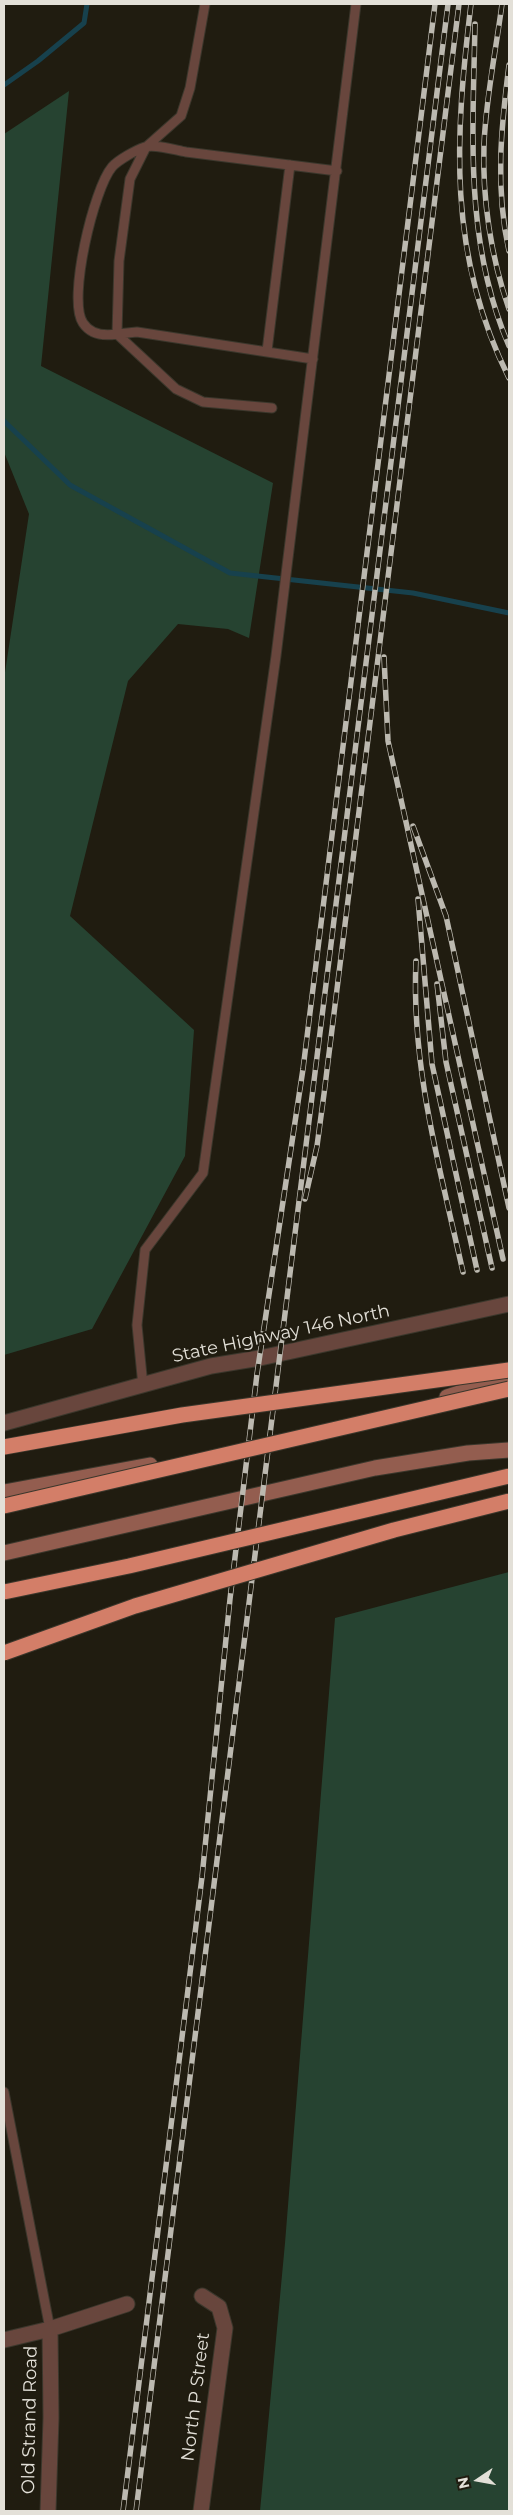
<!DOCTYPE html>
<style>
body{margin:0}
#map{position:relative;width:513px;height:2515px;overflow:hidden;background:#201c10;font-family:Montserrat,sans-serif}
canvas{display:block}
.frame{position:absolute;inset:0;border:5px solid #e3e0d8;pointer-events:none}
.north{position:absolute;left:453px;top:2455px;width:50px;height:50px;-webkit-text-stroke:4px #201c10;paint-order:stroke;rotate:258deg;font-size:14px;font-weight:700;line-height:20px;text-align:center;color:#e3e0d8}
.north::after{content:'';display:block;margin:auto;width:18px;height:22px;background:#e3e0d8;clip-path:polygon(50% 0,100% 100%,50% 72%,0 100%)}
</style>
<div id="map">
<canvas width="513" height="2515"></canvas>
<div class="frame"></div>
<div class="north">N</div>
</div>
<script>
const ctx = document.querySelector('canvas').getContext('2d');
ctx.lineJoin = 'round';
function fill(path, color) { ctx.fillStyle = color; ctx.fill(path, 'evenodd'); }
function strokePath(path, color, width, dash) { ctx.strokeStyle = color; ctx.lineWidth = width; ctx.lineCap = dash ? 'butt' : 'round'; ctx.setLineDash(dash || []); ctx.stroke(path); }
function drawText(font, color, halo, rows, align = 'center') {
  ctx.font = font + ' Montserrat,sans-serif'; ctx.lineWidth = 4; ctx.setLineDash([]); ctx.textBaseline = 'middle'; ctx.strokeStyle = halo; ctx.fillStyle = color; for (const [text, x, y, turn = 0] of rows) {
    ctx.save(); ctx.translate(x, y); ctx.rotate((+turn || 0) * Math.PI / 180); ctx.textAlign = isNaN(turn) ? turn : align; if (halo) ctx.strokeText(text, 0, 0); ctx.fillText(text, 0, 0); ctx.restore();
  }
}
const green = new Path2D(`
 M69,91l-28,275 232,117 -24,155 -21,-9 -50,-5 -50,57 -58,235 124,114 -9,126 -93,173 -88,26v-676l25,-165 -25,-62v-318z
 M509,1572v939h-249l25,-268 50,-625z`);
const stream = new Path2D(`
 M4,85l34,-24 46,-38 3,-19
 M4,421l66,64 160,88 183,20 96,20`);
const service = new Path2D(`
 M205,4l-15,84 -9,28 -35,31 -16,32 -11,82 -2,73 20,-2 176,27
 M267,351l23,-186
 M272,408l-69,-6 -27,-13 -59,-55c-12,2 -26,1 -34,-11 -16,-23 11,-135 29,-156 6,-7 24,-17 33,-20 10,-3 30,3 41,5 51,6 101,13 151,19
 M143,1386l-6,-61 8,-75 58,-77 73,-517 80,-652
 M4,2092l46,237`);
const minor = new Path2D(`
 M4,2340l46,-11 77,-25
 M48,2511l3,-93 -1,-89
 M201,2511l24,-183 -6,-21 -17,-11`);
const tertiary = new Path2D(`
 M4,1423l207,-57 49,-8 249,-54`);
const secondary = new Path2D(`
 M447,1397l62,-20
 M4,1492l146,-27
 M4,1553l371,-85 93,-15 41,-3`);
const rail = new Path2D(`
 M471,4c-16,133 -24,250 38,374
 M502,4c-6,46 -16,93 -18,140 -2,54 7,114 25,165
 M475,24c-2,111 -11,217 34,322
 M509,65c-8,63 -14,123 0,186
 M384,657l4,84 115,518
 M413,826l33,90 63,292
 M418,899l14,165 45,206
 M416,961c-5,106 24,208 47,311
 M437,984l9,78 46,206
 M305,1199l12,-53 7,-52 135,-1090
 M123,2511l79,-634 28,-278 27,-225 46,-305 132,-1065
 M136,2511l312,-2507`);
const motorwayBridge = new Path2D(`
 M4,1447l178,-32 327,-45
 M4,1506l505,-117
 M4,1592l125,-26 380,-90
 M4,1653l131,-47 259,-76 115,-29`);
const streetNames = [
 ["State Highway 146 North",281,1334,-12],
 ["North P Street",196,2397,-83],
 ["Old Strand Road",30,2420,-89]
];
fill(green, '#264331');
strokePath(stream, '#17414d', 5);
strokePath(service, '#3b372c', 11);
strokePath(minor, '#3b372c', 17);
strokePath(tertiary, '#3b372c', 17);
strokePath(secondary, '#3b372c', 17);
strokePath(service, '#68463d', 9);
strokePath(minor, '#68463d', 15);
strokePath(tertiary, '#68463d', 15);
strokePath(secondary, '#935d4f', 15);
strokePath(rail, '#bcb9b0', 5.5);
strokePath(rail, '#201c10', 4, [11]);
strokePath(motorwayBridge, '#3b372c', 17, []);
strokePath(motorwayBridge, '#d37e68', 15);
drawText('18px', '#e3e0d8', '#201c10', streetNames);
</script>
